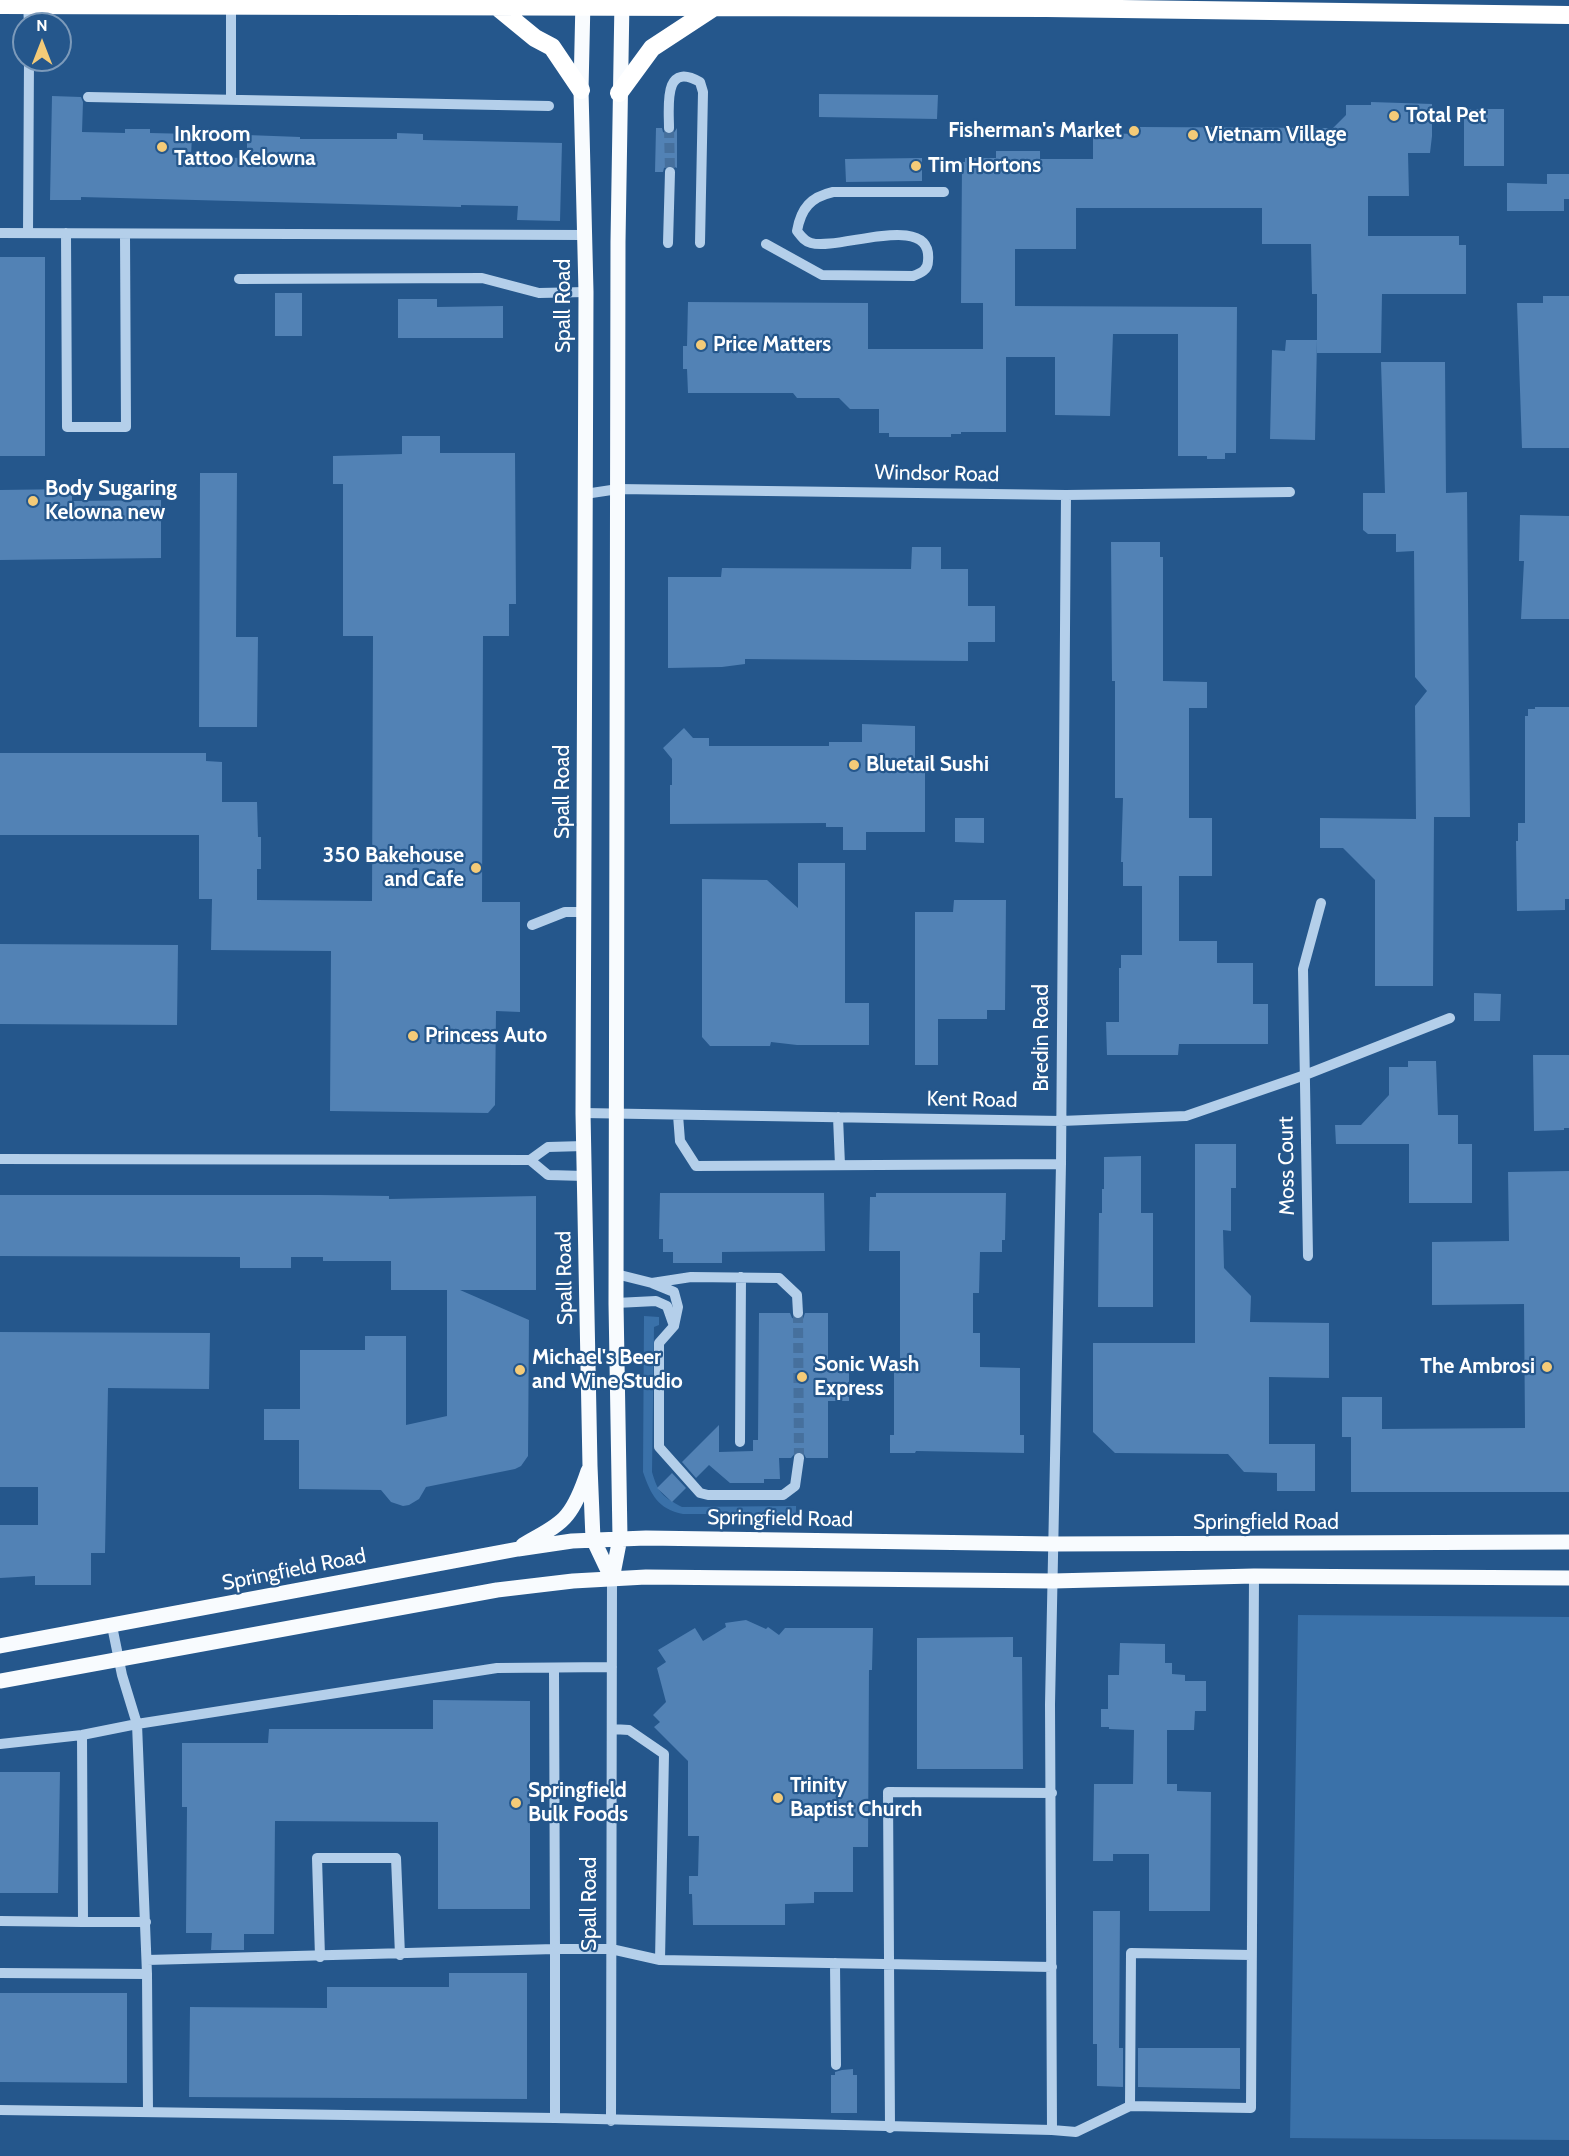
<!DOCTYPE html>
<style>
body{margin:0}
#map{position:relative;width:1569px;height:2156px;overflow:hidden;background:#25578c;font-family:Cabin,sans-serif}
canvas{display:block}
.north{position:absolute;left:12px;top:12px;width:60px;height:60px;box-sizing:border-box;background:#25578c;border:2px solid #7c9aba;border-radius:50%;rotate:0deg;font-size:16px;font-weight:700;line-height:24px;text-align:center;color:#fff}
.north::after{content:'';display:block;margin:auto;width:21px;height:27px;background:#f4cb78;clip-path:polygon(50% 0,100% 100%,50% 72%,0 100%)}
</style>
<div id="map">
<canvas width="1569" height="2156"></canvas>
<div class="north">N</div>
</div>
<script>
const ctx = document.querySelector('canvas').getContext('2d');
ctx.lineJoin = 'round';
function fill(path, color) { ctx.fillStyle = color; ctx.fill(path, 'evenodd'); }
function strokePath(path, color, width, dash) { ctx.strokeStyle = color; ctx.lineWidth = width; ctx.lineCap = dash ? 'butt' : 'round'; ctx.setLineDash(dash || []); ctx.stroke(path); }
function drawText(font, color, halo, rows, align = 'center') {
  ctx.font = font + ' Cabin,sans-serif'; ctx.lineWidth = 4.5; ctx.setLineDash([]); ctx.textBaseline = 'middle'; ctx.strokeStyle = halo; ctx.fillStyle = color; for (const [text, x, y, turn = 0] of rows) {
    ctx.save(); ctx.translate(x, y); ctx.rotate((+turn || 0) * Math.PI / 180); ctx.textAlign = isNaN(turn) ? turn : align; if (halo) ctx.strokeText(text, 0, 0); ctx.fillText(text, 0, 0); ctx.restore();
  }
}
const green = new Path2D(`
 M644,1316l15,1v8l-5,2 -2,145c6,21 11,25 30,35l114,-1v8h-113c-25,-5 -32,-19 -40,-42z
 M1298,1615l271,2v523l-279,-2z`);
const building = new Path2D(`
 M819,94l119,1 -1,24 -118,-2z
 M52,96l29,1 2,5 -1,30 43,1v-4h25v4l42,1 -1,23 56,1v-23l53,2v2h97v-6l26,1v6l139,3 -2,78 -43,-1 1,-14 -57,-1v2l-380,-10v3h-31z
 M1371,102l61,2v32l-2,17h-22l1,43h-41v40h91v9h7v49h-84l-1,59h-64v-59h-5l-1,-50h-49v-36h-186v41h-61v57l222,1 -1,146h-11v6h-18v-3h-29v-122h-65l-3,82 -55,-1v-58h-49v75h-45v2h-10v3h-62v-4h-10v-24h-29l-11,-11h-42l-4,-5h-105l-1,-24h-4v-23h4l1,-44 180,1v46h115v-46h-22l1,-141h3v-4h31v-7h44v8h53v-26l47,1v-7l193,1 13,-13v-10h25z
 M1464,109h40v57h-40z
 M656,128h6l1,4 6,3 4,-1 4,-6v40l-7,-3 -6,3 -1,4h-8z
 M922,158v23l-76,1 -1,-23z
 M1547,174h22v25h-5v12h-57v-28l40,1z
 M0,257h45v199h-45z
 M275,293h27v43h-27z
 M1543,296h26v152h-47l-5,-145h26z
 M398,299h39v8l66,-1v32h-105z
 M1286,340h31l-2,100 -45,-1 2,-89 13,1z
 M1381,362h64l1,131 21,-1 3,325h-36l-1,169h-58v-106l-32,-32h-23v-30l96,1 -1,-113 12,-15 -12,-14 -1,-126 -18,1v-18h-28l-5,-4v-37h22z
 M402,436h38v17h75l1,151h-7v32h-26l-1,266h38v110l-24,-1 -1,94 -7,8 -158,-2 1,-160 -120,-1 1,-51h-13v-64h-199v-82h206v8l16,1v40h35l1,35h3v32h-4v31l115,1 1,-265h-30v-152h-10v-28l69,-2z
 M200,473h37l-1,164h22l-1,90h-58z
 M72,489v12l89,-1v58l-161,2v-70z
 M1520,515l49,1v103h-48l3,-58h-5z
 M1111,542h49v15h3v124l44,1v26h-18v110h23v58h-33v65h38v22h36v41h15v40h-89l-1,11h-71l-1,-33h13v-54h2v-13h21v-69h-19v-24h-2l2,-64h-8v-117h-3z
 M912,547h29v22h27v37h27v36h-27v19l-223,-2v5l-23,3 -54,1v-91h53l1,-9 189,1z
 M1535,707h34v192h-4v11l-48,1 -1,-70h2v-18h7v-107h3v-7h7z
 M862,724l53,2v36h10v70h-59v18h-23v-23h-17v-4l-156,1v-39h2v-26l-9,-11 21,-20 9,10h16v8h120v-4h33z
 M955,818h29v25l-29,-1z
 M798,863h47v140h24v42h-72l-26,-3 -1,4h-60l-8,-9v-158l65,1 31,28z
 M954,900h52l-1,110h-18v9h-49v46h-23v-153h38z
 M0,944l178,1 -1,80 -177,-1z
 M1474,993l27,1 -1,27h-26z
 M1533,1055h36v73h-5v2l-30,1z
 M1408,1061h28l2,54h20v29h14v59h-63v-59h-73l-1,-19h26l28,-30v-28h19z
 M1195,1144h41v44h-5v43l-8,-1 1,38 27,28 -1,26 79,1v55l-60,-1v67h46v47h-38v-18l-33,-1 -16,-18 -113,-1 -22,-21v-89h102z
 M1141,1156v57h12v94h-55l1,-94h3v-24h2v-32z
 M1569,1171v321h-218v-55h-9v-40h40v32l143,-1 -1,-124 -92,1v-63l77,-1 -1,-69z
 M660,1193h164l1,58 -103,1v11h-49v-11h-10v-13h-4z
 M876,1193h130l-1,47h-3v12h-22l-1,41h-6v40h7v34l40,1v67h4v18l-108,-2 -1,2h-25v-18h4v-68h6v-116h-31l1,-54h6z
 M0,1195h320l69,1v3l147,-3v94h-76l69,30 -1,136 -7,10 -6,3 -89,18 -7,12 -10,6 -6,1 -12,-4 -10,-12 -82,-1v-49h-35v-31h36v-59h65v-14h41v89l41,-9v-126h-56v-29h-68v-4h-32v11h-51v-11l-240,-1z
 M759,1313h31l2,5 6,2 5,-1 2,-6h23v52l21,1v35h-21v57h-22l-3,-6 -6,-1 -6,7h-12l1,21h-16v4h-34l-21,-18 -13,13 -14,-16 37,-37v27l34,-1v-11h5z
 M0,1332l210,1 -1,56 -101,-1 -3,165h-14v32h-56v-9l-35,2v-53h38v-38h-38z
 M672,1473l14,15 -14,14 -15,-14z
 M746,1620l20,9 2,-2 11,8 6,-7h88l-1,42h-3l-1,177h-15v45h-39v11l-29,1v21h-92l-1,-31h-3v-18h9l1,-40h-11v-75l-34,-34 6,-5 -7,-7 13,-13 -9,-34 9,-6 -8,-12 37,-22 8,13 23,-14 -1,-4z
 M1013,1637v20h9l1,112h-106v-131z
 M1120,1643l45,1v19h7v11l13,1v6h21v30h-11l-1,19h-27v54h10v7l34,1 -1,119h-61v-57h-36v7h-20l1,-77h39l1,-54 -25,-1v-2h-8v-18h7v-34h11z
 M433,1700l97,1v208h-92v-87l-163,-1 -1,113h-30v16h-33l1,-17h-26l1,-126h-5v-64h86l1,-14h164z
 M0,1772h60l-2,121h-58z
 M1093,1911h27l-1,137h4v39l-26,-1v-42h-4z
 M449,1973h78v126l-338,-2 1,-90 137,1v-21h122z
 M0,1993h127v90l-127,-1z
 M1138,2048h102v41l-102,-2z
 M853,2069v6h4v38h-26v-38h4v-3l7,-2z`);
const minorTunnel = new Path2D(`
 M669,128l1,44
 M798,1313l1,145`);
const minor = new Path2D(`
 M28,4l1,20
 M231,5v95
 M88,97l461,9
 M669,128c0,-22 -6,-67 31,-46l3,10 -3,151
 M0,233l585,2
 M28,233l1,-173
 M66,233l1,194h59l-1,-193
 M668,243l2,-71
 M766,244l56,31 91,1c8,-3 15,-6 15,-15 5,-51 -89,-10 -117,-18 -7,-2 -10,-7 -14,-12 4,-23 14,-34 36,-39h111
 M239,279l243,-1 57,15 47,-1
 M585,494l33,-5 448,6 224,-3
 M532,925l33,-13h18
 M583,1113l478,8 125,-5 119,-41 145,-57
 M678,1115l2,26 16,25 365,-2
 M838,1117l2,48
 M0,1159l530,1 18,-13 36,-1
 M530,1160l18,15 37,1
 M1308,1256l-5,-287 18,-66
 M616,1274l36,9 22,9 4,15 -4,19
 M652,1283l39,-6 88,1 18,17 1,18
 M616,1303l40,-2 11,5 7,20 -15,17v104l41,46 8,2h75l12,-9 4,-28
 M740,1442l1,-165
 M112,1626l10,49 15,49 10,250
 M554,1668l1,281h56l49,11 392,7
 M612,1729l17,1 35,24 -4,206
 M82,1735l1,187h63
 M0,1744l82,-9 55,-11 360,-56 115,-1
 M0,1921l83,1
 M320,1957l-3,-99h79l4,97
 M147,1960l408,-11v169l497,12 -2,-426 11,-540 5,-669
 M835,1963l1,102
 M0,1973l147,1 1,137
 M1130,2106l1,-153 120,2
 M0,2110l555,8
 M611,2121l1,-542
 M890,2128l-2,-336 164,1
 M1052,2130l24,2 54,-26 121,2 3,-532`);
const major = new Path2D(`
 M583,0l-2,90 5,202 -3,821 7,353 3,73 19,40
 M523,1545c14,-9 34,-17 44,-30 10,-12 16,-29 21,-44
 M612,1579l8,-41 -4,-235 2,-1061 4,-242
 M0,1646l518,-97 54,-8 74,-3 408,6 515,-2
 M0,1681l497,-91 76,-9 73,-4 407,4 201,-5 315,2`);
const highway = new Path2D(`
 M0,5l1046,3 523,7
 M496,6l39,32 17,9 29,43
 M619,93l33,-45 61,-40`);
const markers = [
 [1394,116,6,"#f4cb78"],
 [1134,131,6,"#f4cb78"],
 [1193,135,6,"#f4cb78"],
 [162,147,6,"#f4cb78"],
 [916,166,6,"#f4cb78"],
 [701,345,6,"#f4cb78"],
 [33,501,6,"#f4cb78"],
 [854,765,6,"#f4cb78"],
 [476,868,6,"#f4cb78"],
 [413,1036,6,"#f4cb78"],
 [1547,1367,6,"#f4cb78"],
 [520,1370,6,"#f4cb78"],
 [802,1377,6,"#f4cb78"],
 [778,1798,6,"#f4cb78"],
 [516,1803,6,"#f4cb78"]
];
const poiNames = [
 ["Total Pet",1406,116],
 ["Fisherman's Market",1122,131,"right"],
 ["Inkroom",174,135],
 ["Tattoo Kelowna",174,159],
 ["Vietnam Village",1205,135],
 ["Tim Hortons",928,166],
 ["Price Matters",713,345],
 ["Body Sugaring",45,489],
 ["Kelowna new",45,513],
 ["Bluetail Sushi",866,765],
 ["350 Bakehouse",464,856,"right"],
 ["and Cafe",464,880,"right"],
 ["Princess Auto",425,1036],
 ["Michael's Beer",532,1358],
 ["and Wine Studio",532,1382],
 ["Sonic Wash",814,1365],
 ["Express",814,1389],
 ["The Ambrosi",1535,1367,"right"],
 ["Trinity",790,1786],
 ["Baptist Church",790,1810],
 ["Springfield",528,1791],
 ["Bulk Foods",528,1815]
];
const streetNames = [
 ["Spall Road",564,306,-90],
 ["Windsor Road",937,474,1],
 ["Spall Road",563,792,-90],
 ["Bredin Road",1042,1038,-90],
 ["Kent Road",972,1100,1],
 ["Moss Court",1287,1166,-91],
 ["Spall Road",565,1278,-91],
 ["Springfield Road",780,1519,1],
 ["Springfield Road",1266,1523],
 ["Springfield Road",294,1570,-11],
 ["Spall Road",590,1904,-90]
];
fill(green, '#3a71a9');
fill(building, '#5282b5');
strokePath(minorTunnel, '#46709d', 10, [10, 5]);
strokePath(minor, '#b4cfea', 10);
strokePath(major, '#f8fbfe', 15);
strokePath(highway, '#fff', 18);
for (const [x, y, r, color] of markers) { const dot = new Path2D(); dot.arc(x, y, r, 0, 2 * Math.PI); ctx.fillStyle = color; ctx.fill(dot); strokePath(dot, '#25578c', 2); }
drawText('bold 21px', '#fff', '#25578c', poiNames, 'left');
drawText('21px', '#fff', '#25578c', streetNames);
</script>
